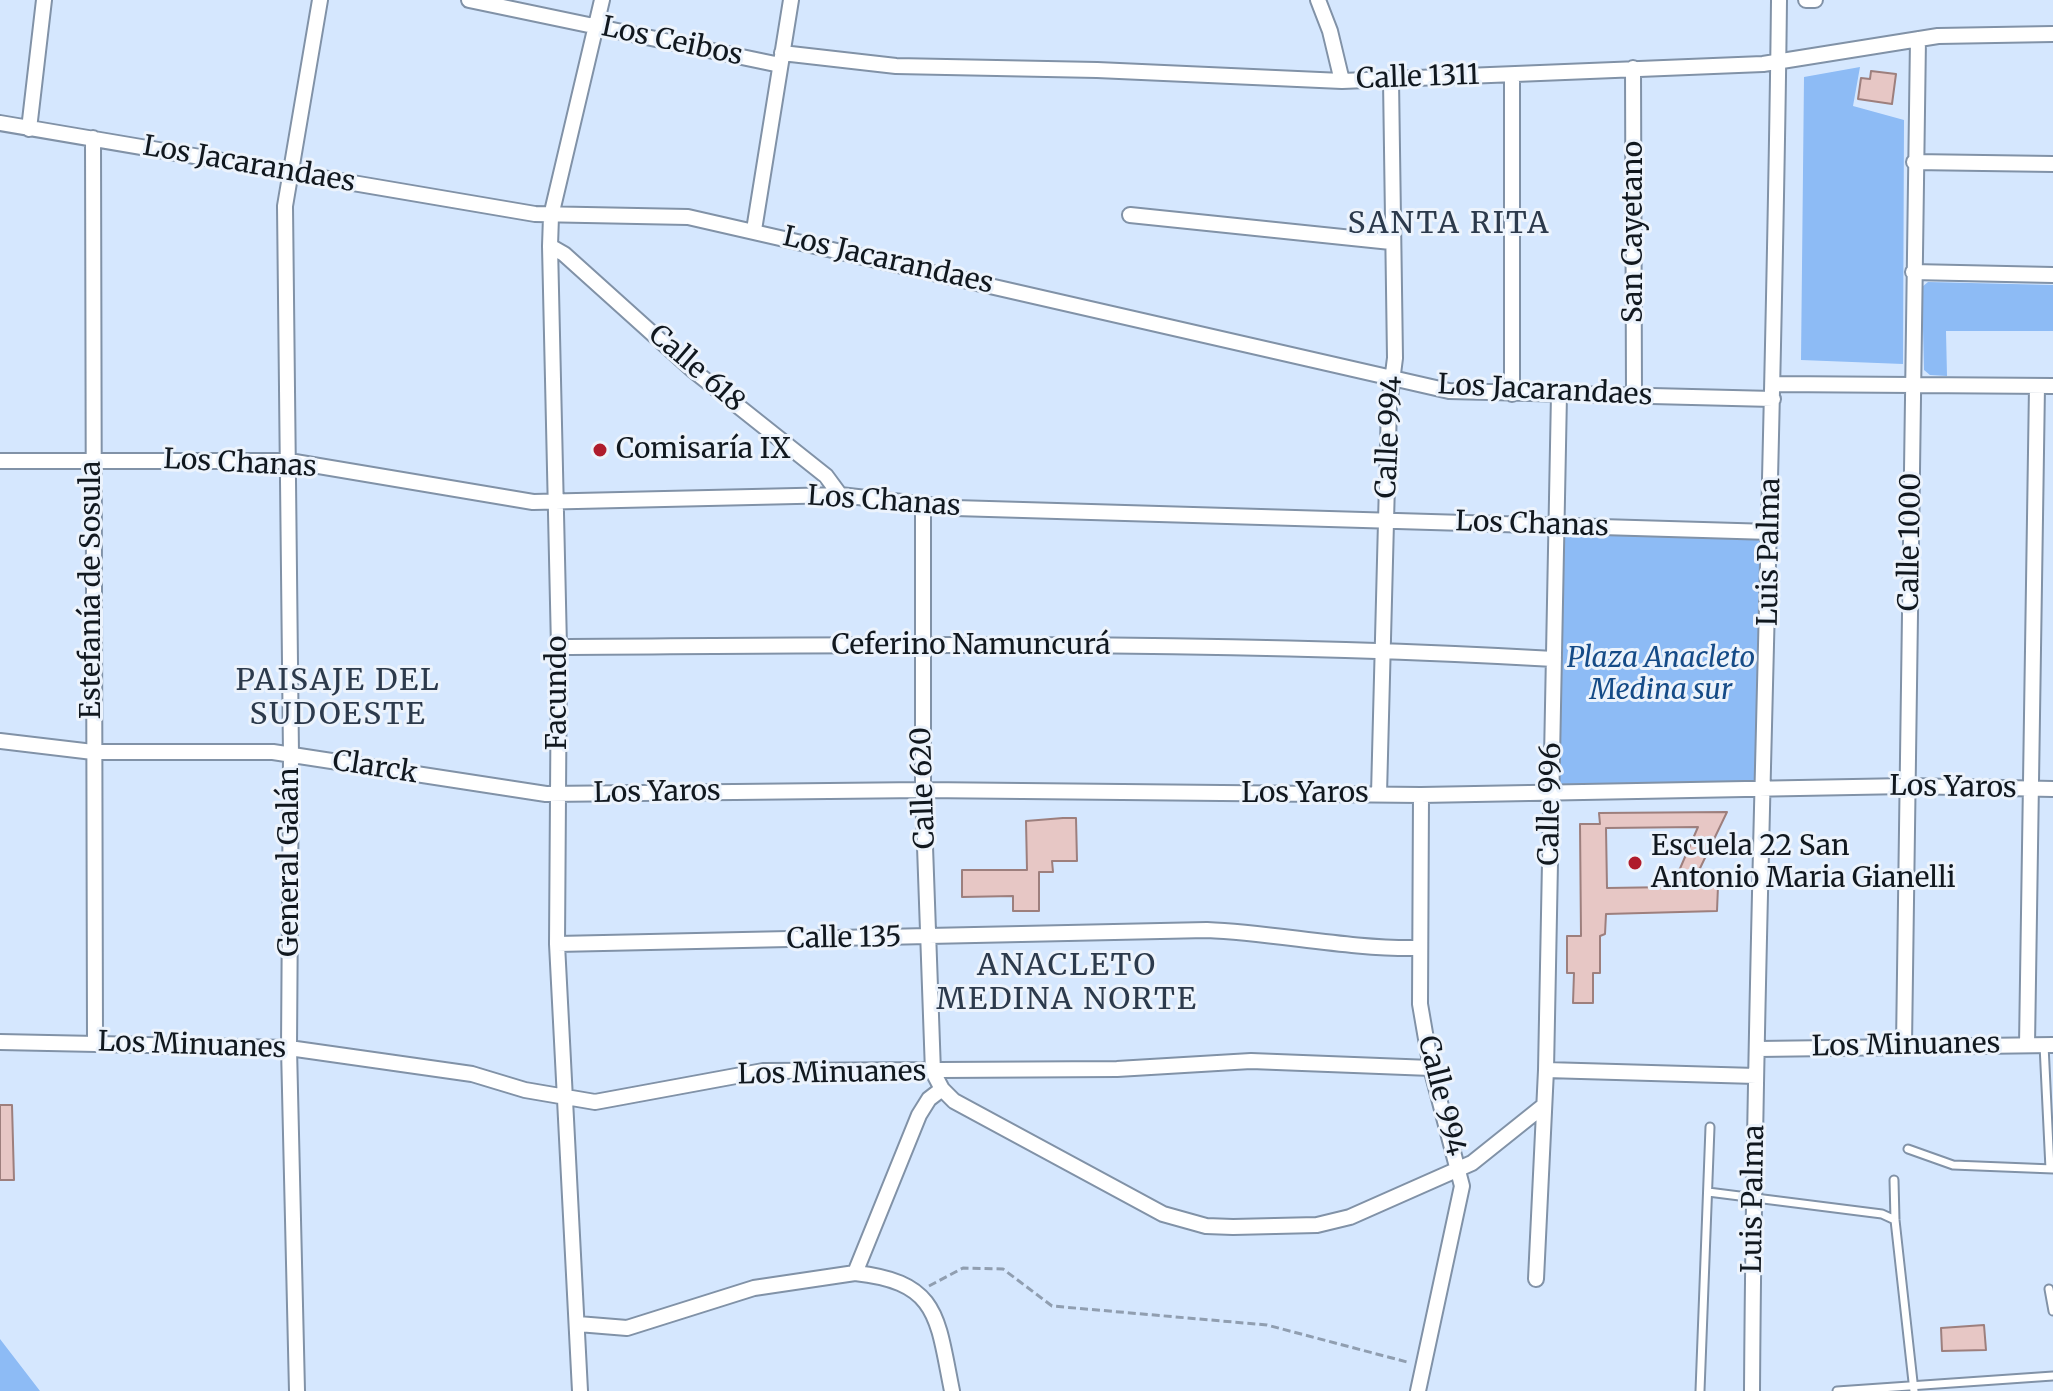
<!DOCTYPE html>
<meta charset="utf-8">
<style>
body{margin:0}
canvas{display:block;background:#d5e7fe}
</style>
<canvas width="2053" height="1391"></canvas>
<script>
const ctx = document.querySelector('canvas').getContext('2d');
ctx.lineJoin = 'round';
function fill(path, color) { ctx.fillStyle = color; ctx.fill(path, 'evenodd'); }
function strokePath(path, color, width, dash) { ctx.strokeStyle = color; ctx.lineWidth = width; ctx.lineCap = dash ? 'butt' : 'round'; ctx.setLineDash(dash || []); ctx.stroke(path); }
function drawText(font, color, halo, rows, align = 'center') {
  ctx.font = font + ' Merriweather,serif'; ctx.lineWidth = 6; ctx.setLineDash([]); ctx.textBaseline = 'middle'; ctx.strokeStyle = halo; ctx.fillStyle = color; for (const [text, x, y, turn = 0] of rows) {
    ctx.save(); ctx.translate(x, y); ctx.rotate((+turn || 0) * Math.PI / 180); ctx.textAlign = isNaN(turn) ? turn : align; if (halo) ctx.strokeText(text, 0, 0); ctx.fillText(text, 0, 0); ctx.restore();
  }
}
const green = new Path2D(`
 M1860,67l-7,39 51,14 -1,244 -102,-4 3,-283z
 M1928,282l125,3v46h-107l1,45 -17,-1 -6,-5 -2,-83z
 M1557,526l214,6 -7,257 -212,5z
 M0,1339l40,52h-40z`);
const building = new Path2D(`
 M1871,71l25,3 -4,30 -34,-5 3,-21 9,1z
 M1727,812l-36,75 27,-1 -1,25 -111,3 -1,20 -5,2v37h-7v30h-20l1,-30h-7v-37h14l-1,-112h20l-1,-11zM1698,827l-26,60 -65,1 -1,-60z
 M1063,818h13l1,43h-25l1,11h-14v39h-26v-15l-51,1v-27h65l-1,-49z
 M0,1105h12l2,75h-14z
 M1984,1325l2,25 -44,1 -1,-23z`);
const path = new Path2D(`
 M929,1286l34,-18 40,1 49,37 215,19 140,37`);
const lane = new Path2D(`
 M2044,1045l6,124
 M1908,1149l45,16 100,4
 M1894,1180l1,40 19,171
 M1708,1192l174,22 13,6
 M2049,1289l4,22
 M1700,1391l10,-264
 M1837,1391l216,-15`);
const street = new Path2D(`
 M469,0l311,65
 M1318,0l12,31 12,50
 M1806,0h9
 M782,53l114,13 201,4 245,11 421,-17 175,-28 115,-2
 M1633,68l1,329
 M1512,75v319
 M0,123l535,91 153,3 761,174 324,8
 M29,129l15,-129
 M93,138l2,903
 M1914,162l139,2
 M1130,215l261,27
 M754,230l37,-230
 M550,246l14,8 130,117 132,105 14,19
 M1913,272l140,3
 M1774,384l279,2
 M0,461h289l244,41 307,-7 115,13 816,24
 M923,504v286l10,282 9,17 12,12 209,113 43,12 27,1 84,-2 33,-8 122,-54 70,-56
 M559,647c332,-2 664,-7 995,12
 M0,741l93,11h180l273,42 377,-4 498,5 486,-9 146,3
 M1379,794l10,-389 6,-47 -4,-278
 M557,944l650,-14c70,3 140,19 210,18
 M0,1042l289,6 183,26 53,16 70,12 168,-31 354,-2 134,-8 180,7
 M1904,1045l14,-1006
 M2027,1045l10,-659
 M1758,1049l295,-4
 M1546,1070l210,6
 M855,1273c84,9 82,44 97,118
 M1536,1279l10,-209 13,-676
 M578,1324l49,4 127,-40 101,-15 64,-158 10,-16 13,-10
 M297,1391l-8,-343 2,-293 -6,-549 35,-206
 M580,1391l-23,-447 2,-297 -9,-401 1,-30 51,-216
 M1418,1391l44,-205 -31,-118 -11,-64 1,-209
 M1752,1391c3,-464 22,-927 27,-1391`);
const markers = [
 [600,450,8,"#af1c2c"],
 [1635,863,8,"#af1c2c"]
];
const streetNames = [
 ["Los Ceibos",672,42,12],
 ["Calle 1311",1418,78,-2],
 ["Los Jacarandaes",249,165,10],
 ["San Cayetano",1634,232,-90],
 ["Los Jacarandaes",888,261,13],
 ["Calle 618",696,369,41],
 ["Los Jacarandaes",1545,391,3],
 ["Calle 994",1390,437,-87],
 ["Los Chanas",240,464,3],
 ["Los Chanas",884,502,4],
 ["Los Chanas",1532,525,2],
 ["Calle 1000",1911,542,-89],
 ["Luis Palma",1770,552,-89],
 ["Estefanía de Sosula",92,590,-90],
 ["Ceferino Namuncurá",971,646],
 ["Facundo",558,693,-90],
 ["Clarck",375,768,9],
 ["Calle 620",924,788,-92],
 ["Los Yaros",1953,788,1],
 ["Los Yaros",657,793,-1],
 ["Los Yaros",1305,794],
 ["Calle 996",1551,804,-89],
 ["General Galán",290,862,-90],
 ["Calle 135",844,939,-1],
 ["Los Minuanes",192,1046,2],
 ["Los Minuanes",1906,1046,-1],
 ["Los Minuanes",832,1074,-1],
 ["Calle 994",1441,1096,76],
 ["Luis Palma",1754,1199,-89]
];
const poiNames = [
 ["Comisaría IX",616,450],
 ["Escuela 22 San",1651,847],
 ["Antonio Maria Gianelli",1651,879]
];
const parkNames = [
 ["Plaza Anacleto",1661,659],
 ["Medina sur",1661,691]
];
const neighbourhoodNames = [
 ["SANTA RITA",1449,225],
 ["PAISAJE DEL",338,682],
 ["SUDOESTE",338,716],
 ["ANACLETO",1067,967],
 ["MEDINA NORTE",1067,1001]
];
fill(green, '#8dbbf5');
fill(building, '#e7c7c5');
strokePath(building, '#9d7f7d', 2);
strokePath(lane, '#8192a7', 11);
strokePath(street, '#8192a7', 18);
strokePath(path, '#909eb0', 3, [8, 4]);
strokePath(lane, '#fff', 7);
strokePath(street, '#fff', 14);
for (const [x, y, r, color] of markers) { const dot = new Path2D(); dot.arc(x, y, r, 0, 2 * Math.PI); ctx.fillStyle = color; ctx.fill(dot); strokePath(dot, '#ecf3fc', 3); }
drawText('28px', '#11181f', '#ecf3fc', streetNames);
drawText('28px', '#11181f', '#ecf3fc', poiNames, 'left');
drawText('italic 28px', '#154b87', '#ecf3fc', parkNames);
ctx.letterSpacing = '2px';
drawText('30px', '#2c3a4c', '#ecf3fc', neighbourhoodNames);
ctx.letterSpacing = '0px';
</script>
